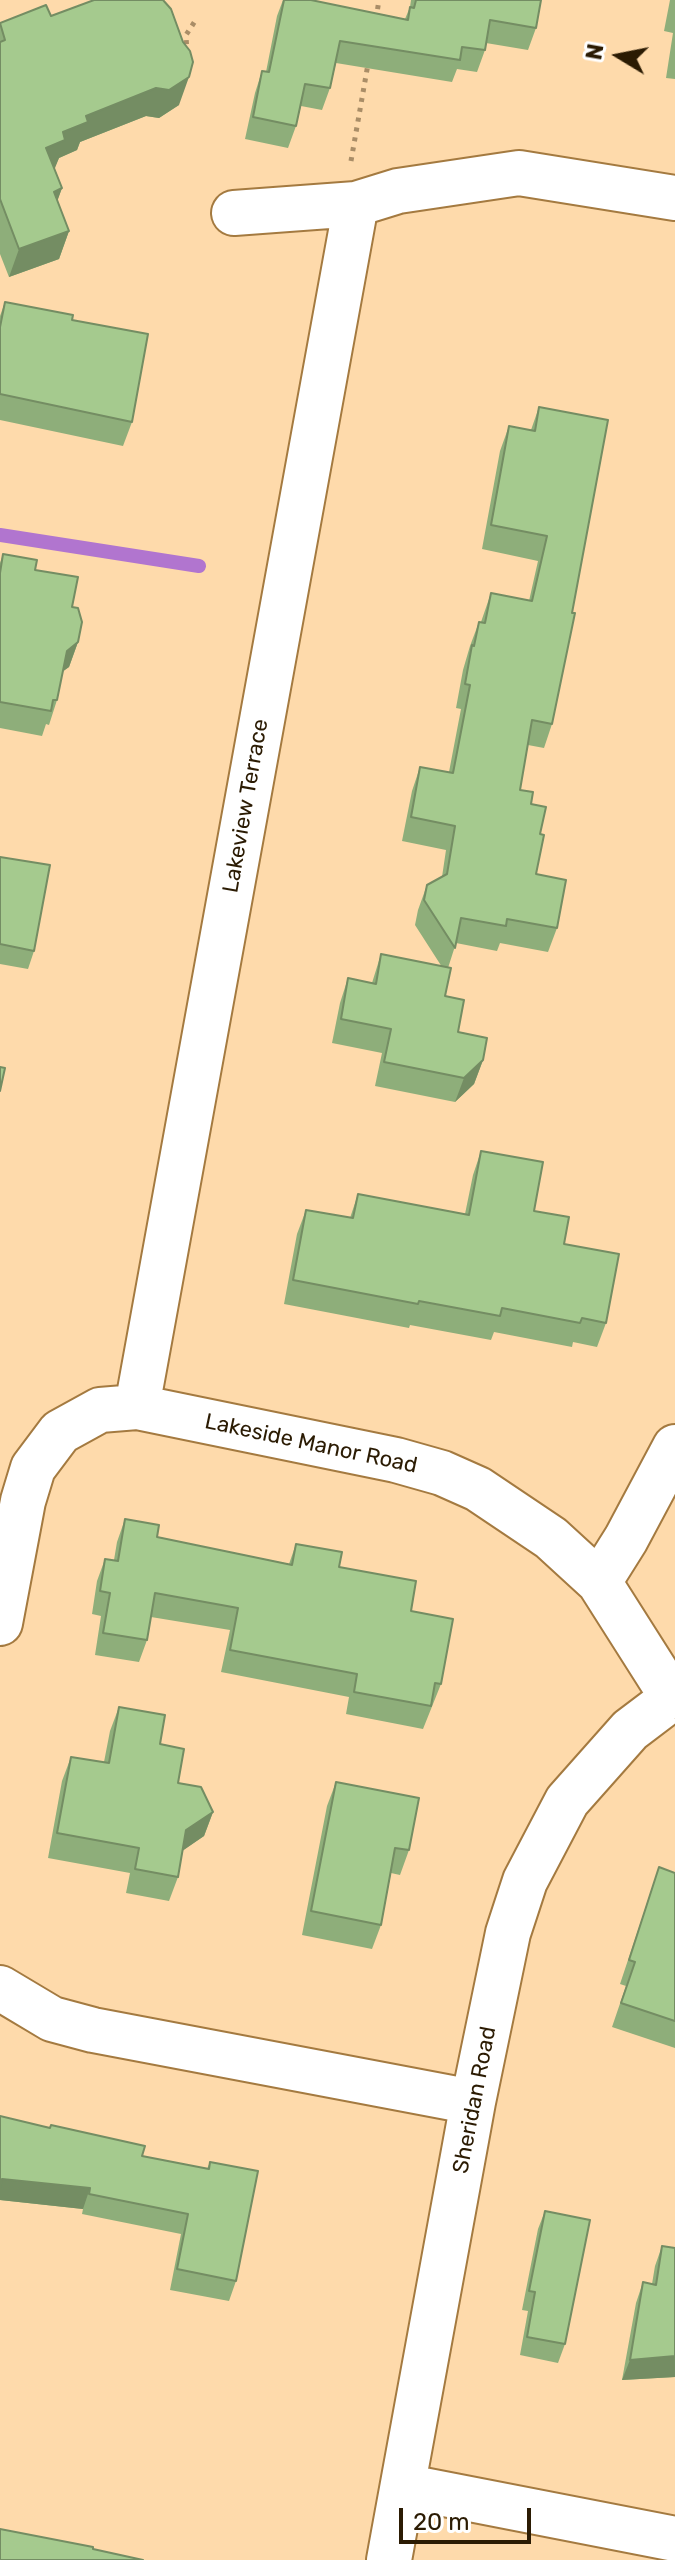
<!DOCTYPE html>
<style>
body{margin:0}
#map{position:relative;width:675px;height:2560px;overflow:hidden;background:#fedaab;font-family:Rubik,sans-serif}
canvas{display:block}
.north{position:absolute;left:579px;top:16px;width:80px;height:80px;-webkit-text-stroke:6px #fff;paint-order:stroke;rotate:280deg;font-size:22px;font-weight:700;line-height:32px;text-align:center;color:#2b1b03}
.north::after{content:'';display:block;margin:auto;width:28px;height:36px;background:#2b1b03;clip-path:polygon(50% 0,100% 100%,50% 72%,0 100%)}
.scale{position:absolute;left:399px;top:2508px;width:132px;height:36px;box-sizing:border-box;border:4px solid #2b1b03;border-top:0;padding-left:10px;font-size:24px;line-height:28px;white-space:nowrap;color:#2b1b03;-webkit-text-stroke:6px #fff;paint-order:stroke}
</style>
<div id="map">
<canvas width="675" height="2560"></canvas>
<div class="north">N</div>
<div class="scale">20 m</div>
</div>
<script>
const ctx = document.querySelector('canvas').getContext('2d');
ctx.lineJoin = 'round';
function strokePath(path, color, width, dash) { ctx.strokeStyle = color; ctx.lineWidth = width; ctx.lineCap = dash ? 'butt' : 'round'; ctx.setLineDash(dash || []); ctx.stroke(path); }
function fill(path, color) { ctx.fillStyle = color; ctx.fill(path, 'evenodd'); }
function drawText(font, color, halo, rows, align = 'center') {
  ctx.font = font + ' Rubik,sans-serif'; ctx.lineWidth = 7; ctx.setLineDash([]); ctx.textBaseline = 'middle'; ctx.strokeStyle = halo; ctx.fillStyle = color; for (const [text, x, y, turn = 0] of rows) {
    ctx.save(); ctx.translate(x, y); ctx.rotate((+turn || 0) * Math.PI / 180); ctx.textAlign = isNaN(turn) ? turn : align; if (halo) ctx.strokeText(text, 0, 0); ctx.fillText(text, 0, 0); ctx.restore();
  }
}
const stream = new Path2D(`
 M0,535l199,31`);
const path = new Path2D(`
 M376,19l3,-19
 M187,54l-1,-19 11,-17
 M351,161l17,-97`);
const minor = new Path2D(`
 M234,213l122,-9
 M137,1407l219,-1203 42,-13 121,-18 156,25
 M599,1582l27,-43 49,-92
 M0,1623l23,-122 10,-33 27,-36 40,-22 37,-3 259,53 46,13 36,16 73,49 48,44 73,115
 M0,1988l52,31 41,11 380,72
 M403,2486l272,53
 M389,2560l84,-458 35,-169 17,-52 42,-80 63,-71 45,-34`);
const wall = new Path2D(`
 M283,0h28l94,19 5,-12 1,-7h130l-5,28 -8,22 -42,-7 -1,7 -8,22 -20,-3 -5,13 -116,-19 -6,25 -8,22 -21,-4 -5,20 -8,22 -43,-9 10,-46 7,-22 4,1 11,-56z
 M670,0h5v79l-9,-1 7,-45 -9,-2z
 M51,16l128,89 -20,13 -13,-2 -66,26 -3,8 -18,8 -5,10 8,20 -5,13 12,30 -10,28 -50,18 -9,-23v-231z
 M5,302l67,18 60,102 -9,24 -123,-26v-104z
 M539,407l33,206 -20,111 -8,24 -16,-3 -8,45 11,14 9,30 -4,40 21,54 -9,24 -48,-9 -3,8 -41,-8 -8,25 -3,28 13,36 25,28 -9,24 -19,18 -80,-16 7,-33 -50,-10 8,-40 8,-25 24,5 9,-29 61,13 -27,-42 3,-15 9,-25 15,-8 4,-27 -44,-9 10,-50 8,-24 29,5 12,-63 -5,-1 7,-38 7,-24 9,-24h2l10,-29 38,8 9,-40 -56,-12 18,-98 9,-25 22,4z
 M3,554l32,16 37,37 6,35 -9,25 -6,4 -6,29 -8,25 -3,-1 -4,12 -42,-8v-165z
 M0,857l34,94 -6,18 -28,-5z
 M481,1151l83,93 42,79 -9,24 -24,-5 -1,5 -78,-15 -3,8 -81,-15 -1,3 -125,-24 13,-70 9,-24 44,8 8,-24 107,20 8,-39z
 M125,1519l32,18 132,27 7,-20 43,23 72,44 30,73 -18,45 -77,-15 3,-17 -128,-25 9,-42 -79,-13 -4,23 -8,22 -44,-7 6,-39 -9,-2 5,-33 8,-22 9,1 3,-18z
 M119,1707l41,37 18,39 35,29 -9,24 -21,14 -5,27 -9,24 -43,-8 4,-20 -82,-15 14,-77 9,-24 33,5 6,-31z
 M336,1782l73,68 -9,25 -9,-2 -10,52 -9,24 -70,-14 25,-129z
 M659,1867l16,6v175l-63,-21 14,-41 -6,-2z
 M0,2116l142,40 65,13 3,-7 26,119 -7,20 -59,-11 11,-56 -99,-20 1,-5 -83,-9z
 M545,2211l20,133 -7,19 -38,-8 8,-44 -6,-1 16,-81z
 M662,2246l13,2v129l-53,3 14,-77 7,-21 9,2 3,-18z`);
const shadedWall = new Path2D(`
 M189,77l-10,28 -20,13 -13,-2 -66,26 -3,8 -18,8 -4,10 -19,8 10,-28 17,-16 23,-16 70,-28z
 M62,188l-10,28 2,-24z
 M69,231l-10,28 -50,18 10,-28z
 M78,642l-9,25 -11,8 9,-24z
 M483,1060l-9,24 -19,18 9,-24z
 M213,1812l-9,24 -26,18 8,-24z
 M2,2179l88,9 -7,21 -83,-9v-16z
 M675,2356v21l-53,3 8,-20z`);
const building = new Path2D(`
 M94,0h69l8,9 12,33 7,9 3,11 -4,15 -20,13 -13,-2 -70,28 2,6 -25,10 2,8 -19,8 16,40 -8,4 15,39 -50,18 -19,-50v-157l5,-2 -5,-17 46,-18 5,11z
 M284,0h27l97,20 2,-13 4,1 2,-8h125l-5,28 -46,-8 -5,30 -23,-3 -2,13 -120,-19 -10,47 -25,-4 -9,42 -43,-9 9,-46 7,1z
 M5,302l68,13 -1,5 76,14 -16,88 -132,-28v-67z
 M539,407l69,13 -36,193h3l-23,111 -20,-4 -12,70 13,2 -2,12 15,3 -6,27 4,1 -8,39 30,6 -9,48 -50,-9 -1,7 -45,-8 -6,30 -31,-48 3,-15 20,-11 8,-48 -44,-9 9,-50 33,6 17,-88 -5,-1 7,-39 2,1 5,-24 6,1 6,-30 41,8 15,-65 -56,-11 18,-99 26,5z
 M3,554l34,6 -2,10 43,7 -6,30 6,1 4,14 -4,20 -11,9 -10,49h-4l-2,11 -51,-9v-129z
 M0,857l50,8 -16,86 -34,-7z
 M381,954l70,14 -6,28 19,4 -6,32 29,6 -4,22 -19,18 -80,-16 7,-33 -50,-10 7,-41 28,6z
 M0,1067l5,1 -5,23z
 M481,1151l62,11 -9,49 35,6 -5,27 55,10 -13,69 -24,-5 -2,5 -78,-15 -2,8 -81,-15 -1,3 -125,-24 13,-70 47,8 5,-24 111,21z
 M125,1519l34,6 -2,12 135,28 4,-21 46,8 -3,15 77,14 -5,30 42,8 -12,65 -6,-1 -4,23 -77,-14 3,-18 -127,-24 8,-42 -83,-15 -8,47 -44,-7 7,-40 -10,-2 5,-32 13,2z
 M119,1707l46,8 -5,29 24,5 -6,34 23,4 12,25 -27,18 -8,47 -43,-8 4,-21 -82,-15 14,-76 38,6z
 M336,1782l83,16 -10,52 -14,-2 -14,77 -70,-14z
 M659,1867l16,6v148l-54,-18 14,-41 -6,-2z
 M0,2116l50,12 1,-3 94,21 -3,10 67,13 1,-7 48,9 -22,110 -59,-12 11,-55 -99,-20 1,-6 -88,-9 -2,9z
 M545,2211l45,9 -25,124 -38,-7 8,-45 -6,-1z
 M662,2246l13,2v108l-45,4 13,-78 13,3z
 M0,2529l93,18v2l50,11h-143z`);
const streetNames = [
 ["Lakeview Terrace",246,806,-80],
 ["Lakeside Manor Road",311,1444,12],
 ["Sheridan Road",475,2100,-79]
];
strokePath(stream, '#b175cf', 14);
strokePath(minor, '#a47a40', 48);
strokePath(path, '#a98d67', 5, [4, 6]);
strokePath(minor, '#fff', 44);
fill(wall, '#8eae7a');
fill(shadedWall, '#748d63');
fill(building, '#a5ca8e');
strokePath(building, '#748d63', 2);
drawText('22px', '#2b1b03', '#fff', streetNames);
</script>
